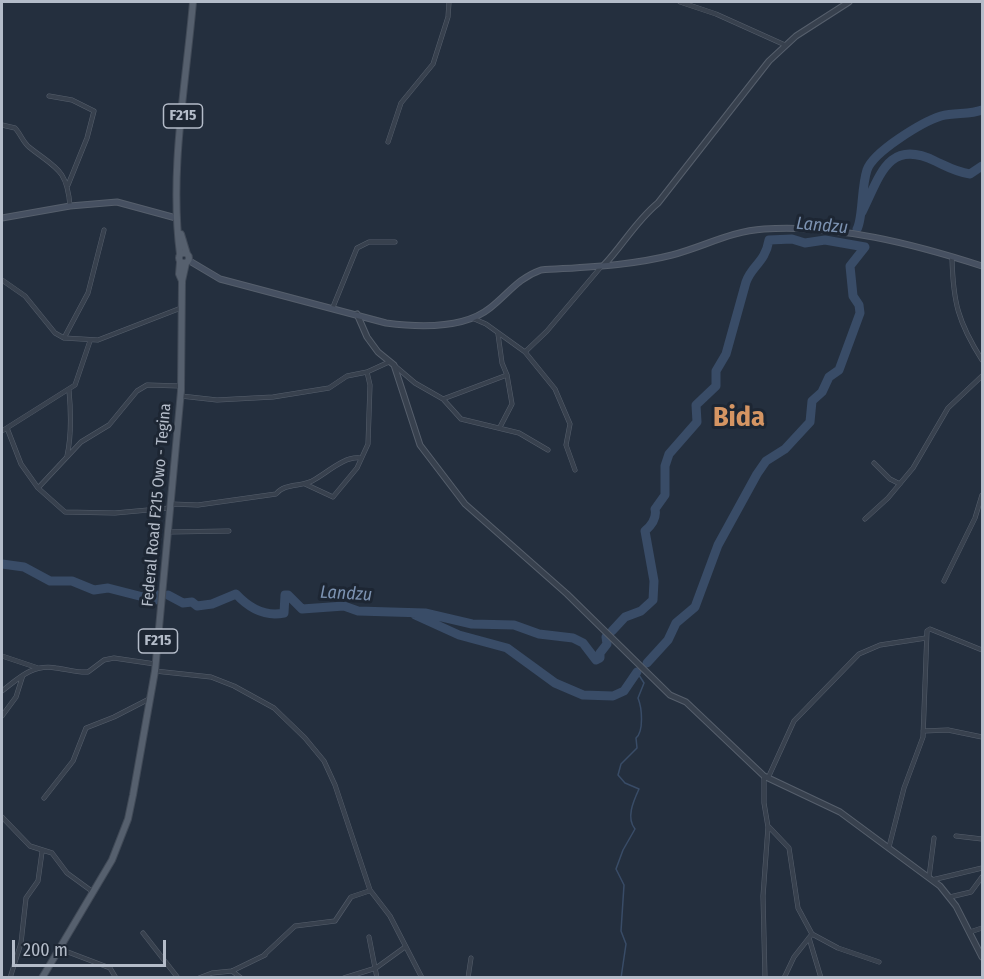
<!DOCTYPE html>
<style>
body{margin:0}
#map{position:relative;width:984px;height:979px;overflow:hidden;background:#242f3e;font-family:"Fira Sans Condensed",sans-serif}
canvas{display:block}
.frame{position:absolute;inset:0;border:3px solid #b4bcc9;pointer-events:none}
.scale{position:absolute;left:12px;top:940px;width:154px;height:27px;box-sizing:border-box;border:3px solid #b4bcc9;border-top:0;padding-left:8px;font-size:18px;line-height:21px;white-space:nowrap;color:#b4bcc9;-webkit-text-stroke:4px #1d2633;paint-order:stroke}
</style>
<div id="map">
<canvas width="984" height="979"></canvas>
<div class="frame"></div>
<div class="scale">200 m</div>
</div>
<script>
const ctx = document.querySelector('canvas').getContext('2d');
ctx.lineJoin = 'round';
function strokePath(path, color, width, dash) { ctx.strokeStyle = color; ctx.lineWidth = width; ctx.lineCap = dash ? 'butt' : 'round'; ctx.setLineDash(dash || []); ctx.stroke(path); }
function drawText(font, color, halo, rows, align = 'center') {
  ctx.font = font + ' "Fira Sans Condensed",sans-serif'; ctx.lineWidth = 6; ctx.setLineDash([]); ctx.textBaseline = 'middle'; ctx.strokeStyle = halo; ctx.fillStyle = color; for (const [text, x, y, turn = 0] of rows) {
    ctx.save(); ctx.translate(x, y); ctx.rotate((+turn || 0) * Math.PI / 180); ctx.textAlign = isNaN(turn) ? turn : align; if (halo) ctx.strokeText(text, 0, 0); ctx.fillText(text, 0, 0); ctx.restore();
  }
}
const stream = new Path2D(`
 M621,978l5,-34 -5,-13 3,-46 -8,-16 7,-19 12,-21c-9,-11 -2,-27 4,-40l-14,-6 -7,-8 3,-11 16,-16 -1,-10c8,-7 6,-30 2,-40l6,-15 -7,-11`);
const river = new Path2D(`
 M862,212c18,-36 26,-74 73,-51 13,6 21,11 35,13l12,-8
 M857,229c6,-10 4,-41 10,-59 6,-18 55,-48 74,-54 14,-4 28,-1 41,-6
 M2,564l22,3 26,14h22l22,9 14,-2 47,12 2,-5
 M168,595l15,8 9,-1 5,4 15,-2 24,-10c13,14 29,23 48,19l1,-18h3l14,14 42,-3 14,5 67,2 47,11 42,1 25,9 34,4 10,5 13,17 4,-2v-5l7,-9 -1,-7
 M415,615l44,20 48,13 48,35 28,12 30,1 11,-5 13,-19
 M612,631l13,-14 16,-6 12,-11 1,-19 -9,-50c7,-6 12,-13 10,-22l10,-14v-29l4,-12 28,-32 -1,-17 20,-19v-15l10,-17 20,-72c6,-17 19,-19 23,-42l23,-1 13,4 20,-3 40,7 -15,19 3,30 6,9 1,8 -21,57 -10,7 -7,15 -10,9 -2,21 -25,27 -19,12 -9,13 -39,71 -23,62 -19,16 -8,17 -21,23`);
const minor = new Path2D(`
 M680,2l36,12 69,31
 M49,96l23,4 22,11 -7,27 -19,47
 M2,125l13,3c5,5 8,14 14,19 26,21 38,21 41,59
 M388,142l13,-39 32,-39 15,-47 1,-15
 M952,258c1,44 6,64 30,102
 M2,280l23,16 30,37 9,5 34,2 83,-32
 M333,307l24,-59 12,-6h26
 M472,318l14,6 39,28 30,37 15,35 -4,21 9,25
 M498,334l4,29 5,12 5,29 -12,23
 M64,338l24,-45 16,-63
 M525,352l22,-21 53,-63
 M395,366l20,17 28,16 18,20 58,14 29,17
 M181,396l36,4 56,-3 56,-9 18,-12 20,-4
 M443,399l64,-24
 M7,428l14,36 17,24 27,24 50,1 55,-5
 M2,431l73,-46 15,-44
 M67,456c5,-22 4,-44 2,-66
 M874,463l16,16 10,5
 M305,484l28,13 24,-29 11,-24 2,-59 -3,-13 22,-10
 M38,488l43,-46 28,-17 28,-34 10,-6 34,1
 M171,504l27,1 78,-11c9,-11 24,-7 36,-13 15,-8 32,-25 48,-23
 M865,519l23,-21 25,-30 35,-60 34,-32
 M168,532l61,-1
 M944,581l31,-63 7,-23
 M2,656l36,12
 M155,671l56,6 23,9 40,22 31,30 19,23 11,24 35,105 20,26 32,62
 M2,691c17,-13 30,-27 54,-23 10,1 22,5 32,4l16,-12 10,-2 41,6
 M2,716l14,-19 7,-22
 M923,731l25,-1 34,7
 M764,776v27l4,24 -5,69 2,82
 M768,778l26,-57 65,-67 21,-9 46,-7
 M44,798l29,-37 13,-33 28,-11 37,-19
 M2,817l28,29 22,7 15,20 26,19
 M769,827l20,21 9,60 14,26 26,14 41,14
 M956,836l26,3
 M889,847l15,-59 19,-51 4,-106 3,-2 52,21
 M929,877l5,-39
 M932,880l50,-12
 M950,897l21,-5 11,-15
 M970,932l12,-4
 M143,933l35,45
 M369,937l8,41
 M809,938l12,40
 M60,949l50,19 6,10
 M264,955l31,-29 40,-5 16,-24 18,-6
 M232,971l9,7
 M10,978l11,-35 5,-45 12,-17 4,-29
 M199,978l13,-5 20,-2 33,-16
 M344,978l32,-10 29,-21
 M468,978l3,-20
 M784,978l10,-21 18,-23`);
const tertiary = new Path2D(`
 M604,265c19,-20 32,-44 54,-62l111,-142 27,-25 53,-34
 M357,314l10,23 11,15 16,13 26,80 45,59 102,90 103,101 16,7 78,74 76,36 100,74 16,20 26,51`);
const secondary = new Path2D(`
 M2,218l68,-12 47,-4 59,16
 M188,260l32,19 166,44c31,4 78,6 104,-15 18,-14 28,-30 51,-38 44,-3 88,-4 131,-15 31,-8 59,-24 92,-26 73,-5 150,15 218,37`);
const primary = new Path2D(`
 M181,234l6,20
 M179 258a5 5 0 1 1 10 0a5 5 0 1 1-10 0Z
 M180,254c-11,-83 6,-170 13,-252
 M180,262l-1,12 3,7
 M42,978l70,-118 16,-41 5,-24 22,-124 26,-280 1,-110 4,-18`);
const shields = [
 [183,116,39],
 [158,641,39]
];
const shieldNames = [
 ["F215",183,116],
 ["F215",158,641]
];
const streetNames = [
 ["Federal Road F215 Owo - Tegina",157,505,-85]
];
const waterNames = [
 ["Landzu",822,226,5],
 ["Landzu",346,594,3]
];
const townNames = [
 ["Bida",739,418]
];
strokePath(stream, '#394c67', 1.5);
strokePath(river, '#394c67', 9);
strokePath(minor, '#565f6c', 5);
strokePath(tertiary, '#565f6c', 7);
strokePath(secondary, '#565f6c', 7);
strokePath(primary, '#414a57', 8);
strokePath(minor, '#38414e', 4);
strokePath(tertiary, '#38414e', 5);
strokePath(secondary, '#465061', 5);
strokePath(primary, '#56606e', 6);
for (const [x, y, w] of shields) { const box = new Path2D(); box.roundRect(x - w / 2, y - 12, w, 24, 4.5); ctx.fillStyle = '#1d2633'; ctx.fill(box); strokePath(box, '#b4bcc9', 1.5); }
drawText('bold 15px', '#b4bcc9', null, shieldNames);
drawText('16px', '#b4bcc9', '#1d2633', streetNames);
drawText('italic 18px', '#7c92b1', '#1d2633', waterNames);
drawText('bold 28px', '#d59563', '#1d2633', townNames);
</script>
